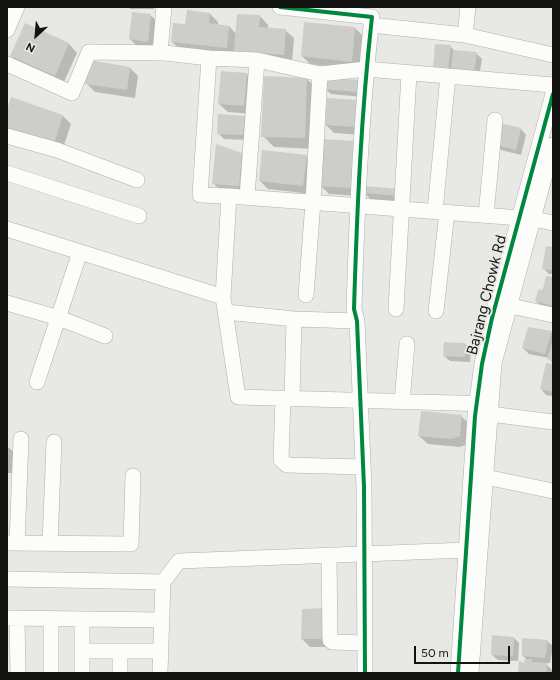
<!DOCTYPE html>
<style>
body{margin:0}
#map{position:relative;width:560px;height:680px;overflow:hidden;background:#e8e8e4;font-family:Figtree,sans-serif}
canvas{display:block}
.frame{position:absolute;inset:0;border:8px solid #131311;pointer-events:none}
.north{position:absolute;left:16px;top:16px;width:40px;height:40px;-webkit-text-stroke:3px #e9e9e3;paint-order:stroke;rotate:206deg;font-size:11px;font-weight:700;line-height:16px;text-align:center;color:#131311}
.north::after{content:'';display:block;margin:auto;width:14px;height:18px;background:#131311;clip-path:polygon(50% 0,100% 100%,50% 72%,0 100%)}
.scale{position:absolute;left:414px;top:646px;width:96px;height:18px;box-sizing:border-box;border:2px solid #131311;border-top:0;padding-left:5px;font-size:12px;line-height:14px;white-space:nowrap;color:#131311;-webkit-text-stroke:3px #e9e9e3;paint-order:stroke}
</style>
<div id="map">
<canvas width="560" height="680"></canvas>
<div class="frame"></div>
<div class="north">N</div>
<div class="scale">50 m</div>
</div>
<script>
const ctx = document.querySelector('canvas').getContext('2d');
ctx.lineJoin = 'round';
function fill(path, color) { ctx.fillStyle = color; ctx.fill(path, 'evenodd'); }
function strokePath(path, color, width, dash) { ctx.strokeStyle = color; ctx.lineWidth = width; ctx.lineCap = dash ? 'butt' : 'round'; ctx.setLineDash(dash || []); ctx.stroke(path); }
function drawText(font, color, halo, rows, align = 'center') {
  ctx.font = font + ' Figtree,sans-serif'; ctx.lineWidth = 4; ctx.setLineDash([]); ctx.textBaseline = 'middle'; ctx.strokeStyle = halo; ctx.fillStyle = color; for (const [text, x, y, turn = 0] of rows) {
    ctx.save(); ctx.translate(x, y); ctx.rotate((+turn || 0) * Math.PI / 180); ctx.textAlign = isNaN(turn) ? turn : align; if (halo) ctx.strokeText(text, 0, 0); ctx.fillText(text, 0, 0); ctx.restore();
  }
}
const shadow = new Path2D(`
 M128,7h26v2h-24z
 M210,14l8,8v3l11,1 7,8 24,-18 8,9v3l17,2 9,8 -2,24 -48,-3 -9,-9v6l-54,-6 -9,-8 14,-17z
 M150,15l6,5 -3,27 -17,-2 -6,-6z
 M305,23l50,5 8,8 -3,34 -50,-6 -8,-8z
 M25,25l44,19 8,9 -14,31 -44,-20 -8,-8z
 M450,46l5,5 21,2 6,6 -3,18 -40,-5 -5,-5z
 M90,62l40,6 8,8 -3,22 -40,-6 -9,-9z
 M247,74l8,9 -3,31 -24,-2 -9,-8z
 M307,79l11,11 -2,59 -42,-2 -11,-11z
 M358,81l5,16 -32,-3 -6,-5z
 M357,101l7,34 -30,-2 -8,-8z
 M7,113l56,3 8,8 -9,27 -55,-21z
 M244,117l6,6 -2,17 -24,-1 -6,-6z
 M521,129l5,6 -5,20 -20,-5 -5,-6z
 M354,142l5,54 -30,-2 -8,-8z
 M241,154l8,9 -2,31 -25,-2 -9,-9z
 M306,156l8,9 -3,29 -43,-5 -8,-8z
 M399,190l-2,11 -27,-2 -5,-6z
 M553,248v26h-4l-6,-6z
 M553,279v30l-11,-2 -6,-6z
 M552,332l1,2v30l-4,-6 -20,-4 -6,-6z
 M445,343l20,1 6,5 -1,13 -20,-1 -6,-5z
 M553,365v31l-7,-1 -5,-6z
 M461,416l9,9 -2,19 -8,3 -32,-3 -9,-8z
 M7,448h2l6,5 -2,20h-6z
 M303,610l30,37h-23l-8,-8z
 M514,638l5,5 -1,18 -20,-1 -6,-5z
 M547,641l6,5 -3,17h-5l7,7v3h-33l6,-9 1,-5 -3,-3z`);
const building = new Path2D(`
 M187,10l23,3 -1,10 20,3 -2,22 -56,-6 2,-19 12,1z
 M132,12l19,2 -3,28 -19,-3z
 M237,14l23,1 -1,12 27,2 -2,26 -50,-4z
 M304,22l51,5 -3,35 -51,-6z
 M25,23l44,20 -14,33 -45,-20z
 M435,44l16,1 -3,24 -15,-2z
 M453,50l24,2 -3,20 -23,-2z
 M89,60l41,7 -3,23 -42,-6z
 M221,71l26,2 -3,33 -26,-2z
 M264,76l43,2 -2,60 -44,-1z
 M325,78l34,2 -1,12 -34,-3z
 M11,97l52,18 -9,29 -47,-16v-18z
 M327,98l31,2 -2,27 -31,-2z
 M218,114l27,2 -2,19 -26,-1z
 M500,123l21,5 -5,22 -21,-5z
 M322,139l32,2 -3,47 -31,-2z
 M216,144l26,9 -3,33 -27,-2z
 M262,150l45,5 -4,31 -44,-5z
 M364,186l35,3v7l-35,-3z
 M546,246l7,1v23l-11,-1z
 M546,276l7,1v29l-18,-5 3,-11 5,-1z
 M528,327l24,4 -7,23 -23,-6z
 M553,340v21l-6,-2z
 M444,342l21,1v14l-22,-1z
 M546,363l7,1v28l-13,-3z
 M421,411l41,4 -2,21 -9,3 -33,-3z
 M327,608l-3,31h-23l1,-30z
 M492,635l22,2 -1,19 -22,-1z
 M522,638l26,2 -3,18 -23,-2z
 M525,659h7v3l15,1 -1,10h-28l1,-12 5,2z`);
const minor = new Path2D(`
 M280,7l92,10c-11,97 -15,194 -18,292l3,12 7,166 1,186
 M371,25l94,10 88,20
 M7,30l10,-23
 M465,35l3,-28
 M160,52l4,-45
 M209,58l-9,137 29,1 305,23 19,4
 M7,64l65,29 17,-41 76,1 44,5 48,2 63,14 46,-5 187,16
 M7,136l50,14 80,30
 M7,173l132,43
 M247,197l10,-137
 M435,211l13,-135
 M486,215l9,-95
 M7,229l216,68 15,100 253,7
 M306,295l7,-93 7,-128
 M223,297l6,-101
 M7,303l52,15 46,18
 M501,304l52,11
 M396,309l13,-236
 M436,311l11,-99
 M226,312l68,7 63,2
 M37,382l43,-130
 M283,398l-2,62 6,5 76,2
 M292,399l2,-80
 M402,402l5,-58
 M490,414l63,8
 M476,475l77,16
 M7,543l124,1 2,-68
 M17,543l4,-104
 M50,543l4,-101
 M329,555l1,85 2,2 33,1
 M7,579l156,3
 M7,618l155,2
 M17,619l1,54
 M51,619v54
 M82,619v54
 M82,651h79
 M120,673v-22
 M160,673l3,-91 16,-21 288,-11
 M458,673l17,-257 7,-52 10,-46 61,-224
 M471,673l23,-310 59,-218`);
const cycleway = new Path2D(`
 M280,7l92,10c-11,97 -15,194 -18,292l3,12 7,166 1,186
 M458,673l17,-257 7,-52 10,-46 61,-224`);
const streetNames = [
 ["Bajrang Chowk Rd",487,295,-76]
];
fill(shadow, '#0003');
fill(building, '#cdcdca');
strokePath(minor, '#afafad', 16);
strokePath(minor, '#fcfcfb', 15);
strokePath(cycleway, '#00873e', 4);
drawText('15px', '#131311', '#e9e9e3', streetNames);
</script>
